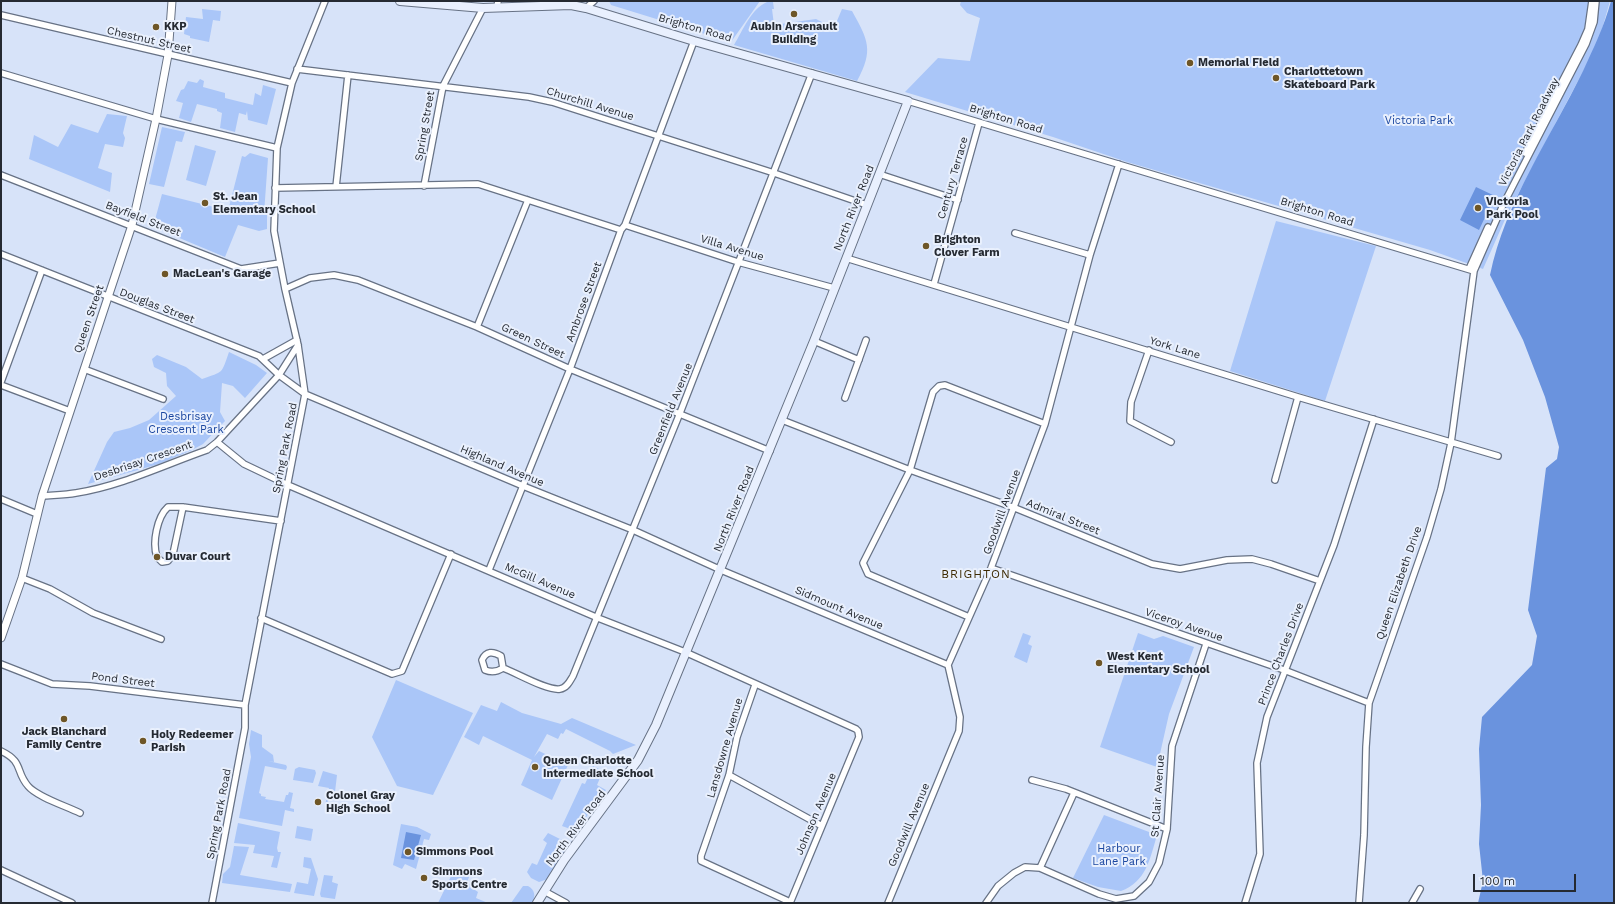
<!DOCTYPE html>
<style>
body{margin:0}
#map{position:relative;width:1615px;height:904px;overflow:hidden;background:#d7e3f9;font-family:"Work Sans",sans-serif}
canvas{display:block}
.frame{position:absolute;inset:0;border:2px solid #252a32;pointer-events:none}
.scale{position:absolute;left:1473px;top:874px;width:103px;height:18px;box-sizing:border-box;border:2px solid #252a32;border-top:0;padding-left:5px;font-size:12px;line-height:14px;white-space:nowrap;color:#252a32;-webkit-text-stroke:3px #e9f0fd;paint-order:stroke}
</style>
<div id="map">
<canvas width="1615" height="904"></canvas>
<div class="frame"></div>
<div class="scale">100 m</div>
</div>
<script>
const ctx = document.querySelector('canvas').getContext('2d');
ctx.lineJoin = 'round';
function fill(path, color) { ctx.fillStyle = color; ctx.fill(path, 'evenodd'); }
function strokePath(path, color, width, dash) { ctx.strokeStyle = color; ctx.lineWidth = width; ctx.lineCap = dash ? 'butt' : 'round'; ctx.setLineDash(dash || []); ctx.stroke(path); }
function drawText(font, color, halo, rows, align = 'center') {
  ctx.font = font + ' "Work Sans",sans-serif'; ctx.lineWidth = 4; ctx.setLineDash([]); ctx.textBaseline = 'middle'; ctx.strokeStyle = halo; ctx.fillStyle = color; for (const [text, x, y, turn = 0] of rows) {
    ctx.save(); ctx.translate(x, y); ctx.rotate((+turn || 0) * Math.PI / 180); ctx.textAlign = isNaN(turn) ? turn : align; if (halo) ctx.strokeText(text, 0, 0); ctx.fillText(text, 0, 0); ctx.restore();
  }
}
const green = new Path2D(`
 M609,1h151l-29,41 -120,-37z
 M961,1h649l-12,42 -91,172 -24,54 -53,-19 -303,-88 -74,-25 -148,-45 33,-34 32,3 10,-43 -13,-5 -7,-8z
 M767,2h6l1,7h-2l2,16 42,-6 18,9 8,-19 10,2c16,29 22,39 5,70l-123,-36c9,-15 17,-36 33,-43z
 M202,9l19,2 -1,10 -7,-1 -4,22 -19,-4v-2l-6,-2 2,-17 17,2z
 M200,79l4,2 -1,6 22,6v5l28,7 2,-12 6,3 2,-11 13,4 -9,36 -19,-5 -1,-9 -1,4 -7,-2 -4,19 -15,-4 2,-15 -5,-2v-2l-20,-5 -6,18 -12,-4 4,-15 -7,-2 5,-11 3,-1 4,-8 9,2z
 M107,114l20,2 -4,17 2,5 -2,9 -18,-3 -7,24 14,5 -2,19 -81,-33 5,-24 24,12 13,-23 27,9z
 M162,127l23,5 -3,10 -6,-1 -12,46 -15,-3z
 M195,145l21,6 -10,35 -20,-6z
 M250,153l18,5 -4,56 3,1v14l-8,2 -21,-6 -13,32 -72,-30 9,-33 60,15 7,-2 13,-51 3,1z
 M1276,221l100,25 -51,155 -95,-30z
 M229,352l27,13 11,8 -22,25 -12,-12 -11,-3 -2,29 5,9 -22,23 -11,6 -33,14 -71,20 19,-42 7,-10 16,-4 19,-8 27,-24 -9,-10 -1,-13 -12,-6 -2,-8 5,-4 29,12 16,12c22,-8 19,-4 27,-27z
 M1023,633l8,3 -3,8 4,2 -5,17 -13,-6z
 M1138,633l16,6 9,-3 31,11 -25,67 -12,53 -57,-20z
 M396,680l77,33 -40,82 -36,-9 -25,-49z
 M501,702l21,11 39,11 11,-6 64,27 -23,9 -3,-3 -44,-22 -3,5 -2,-1 -3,6 -11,-5 -13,23 5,-6 29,14 -16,35 -31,-15 11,-25 -49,-24 -4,9 -15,-8 17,-32 16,6z
 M251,730l11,5v12l11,8 1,7 -6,-1 18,4 1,2 -1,3 -21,-4 -6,27 2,1v2l5,1 -1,2 19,3 2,-7h2l1,-3 4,1 -3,15 4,1v3l-9,-2 -3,16 -43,-8 12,-61 -2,-13z
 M593,766l10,5 -6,14 9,5 -30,41 -14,-5 20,-43 3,1z
 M299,767l16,3 1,3 -3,10 -20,-3 2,-11z
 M323,771l14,4 -2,17 -10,13 4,-17 -11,-2z
 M1104,815l53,20c-7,24 -11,47 -36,56l-23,-4 -25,-9z
 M238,823l42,9 -3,16 1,4h3l-4,16 -6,-1 3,-11 -21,-3 2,-8 -21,-2z
 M401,824l16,3 14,7 -2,6 -5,-1 -8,30 -11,-5 -3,5 -9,-4z
 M297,826l16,3 -2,12 -16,-3z
 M548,833l16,8 4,9 -20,29 -9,3 -8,-4 -4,-6 5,-9 5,2 10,-22 -4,-3z
 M234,846l15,1 -9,28 52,9 -2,8 -68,-9 1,-9 7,-7z
 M304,857l7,1 7,21 -4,17 -20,-3 3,-11 11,2 3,-15 -8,-2z
 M455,868l15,7 -3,7 5,3 3,5 3,2 -2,6 12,5h-50z
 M324,875l9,1 -1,6 6,2 -3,15 -14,-2 -1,-3z
 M523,886h5c7,4 8,10 4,17h-21z`);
const water = new Path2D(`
 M1611,1h3v902h-136l5,-22 -4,-37 2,-39 -2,-56 3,-32 50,-52 5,-29 -9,-26 18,-142 11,-9 2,-12 -14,-50 -22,-57 -33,-65c15,-73 61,-138 93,-204 11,-24 21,-44 28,-70z
 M1476,187l19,9 -16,34 -19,-10z
 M406,832l15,3 -7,25 -13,-2z`);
const minor = new Path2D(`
 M497,7l1,-6
 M586,8l8,-7
 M1,15l291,68
 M297,69l232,28 23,5 222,71 93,32
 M1,73l155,46 121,29
 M908,101l566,170
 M1525,153l56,-108 7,-16 4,-28
 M879,174l79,26
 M1,175l240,94 39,-6
 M424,186l19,-100 40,-78
 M336,187l12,-112
 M275,188l203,-4 143,46
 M625,225l113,37 96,26
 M1015,233l75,22
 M1,254l258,102 20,19 26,19 218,92 110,44 88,40 227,95
 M846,258l452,139 200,59
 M1469,269l19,-42
 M934,284l45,-161
 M285,289l25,-11 24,-3 24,5 119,47 93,42 200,82
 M477,327l51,-127
 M814,341l45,19
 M1149,350l-18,52 -1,19 41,21
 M263,359l34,-19
 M84,369l79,30
 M1,382l41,-112
 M1,385l69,26
 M845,398l21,-58
 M782,420l128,50 105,38 137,56 28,5 47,-9 25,-1 19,5 49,17
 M217,442l27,22 44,21 310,133 87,34 171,77 2,2 1,6 -69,166
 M1275,480l23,-83
 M42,496c11,-1 23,-1 34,-3 45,-7 88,-28 131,-43l10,-8 62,-67 19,-30
 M1,499l36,15
 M183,507l-10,47 -5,7 -6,1 -5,-5c-5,-14 0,-40 11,-50h15l98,14
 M991,568l293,102 85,33
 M489,570l81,-201 51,-139 4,-5 69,-184
 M22,578l28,11 43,24 68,26
 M969,617l-101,-43 -5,-11 47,-93 23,-78 6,-6 6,-1 100,39
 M261,618l131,56 10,-3 49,-117
 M1,664l51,20 38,2 155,19
 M503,668c-6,4 -11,5 -18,2l-3,-10c4,-9 11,-9 19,-4l2,12c14,5 44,23 57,21 7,-1 10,-8 13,-13l107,-263 132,-340
 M755,685l-18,52 -8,38 -28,81v5l89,41
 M1,751c23,11 14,20 27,35 9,11 38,20 52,27
 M729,775l93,51
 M1032,780l34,9 101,40
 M1040,868l34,-75
 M1,870l71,33
 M544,891l22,12
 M212,903l33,-175v-23l60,-311 -7,-49 -13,-56 -11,-58 3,-83 15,-65 33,-82
 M888,903l71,-172 1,-14 -12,-52 43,-97 54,-144 45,-169 29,-91
 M986,903l12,-17 16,-13 11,-6 15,1 59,26 17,5 18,-3 15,-14 10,-19 8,-34 5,-83 34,-102
 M1245,903l15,-49 -3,-91 10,-46 67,-172 40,-126
 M1359,903l5,-68 2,-88 3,-44 58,-166 14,-48 10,-46 23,-172 29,-66 83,-161 8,-22 2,-21
 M1412,903l8,-14`);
const tertiary = new Path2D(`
 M1,638l21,-60 20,-82 90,-271 24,-106 12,-64 4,-54`);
const secondary = new Path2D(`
 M400,1l83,7 88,-3 15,3 108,33 214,60 -94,240 -158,384 -18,35 -74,100 -27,43`);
const markers = [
 [794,14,4,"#6e5627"],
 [156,27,4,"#6e5627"],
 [1190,63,4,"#6e5627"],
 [1276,78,4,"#6e5627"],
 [205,203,4,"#6e5627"],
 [1478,208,4,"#6e5627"],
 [926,246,4,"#6e5627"],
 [165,274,4,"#6e5627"],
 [157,557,4,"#6e5627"],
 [1099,663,4,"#6e5627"],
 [64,719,4,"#6e5627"],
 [143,741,4,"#6e5627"],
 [535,767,4,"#6e5627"],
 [318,802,4,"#6e5627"],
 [408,852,4,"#6e5627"],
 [424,878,4,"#6e5627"]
];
const poiNames = [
 ["KKP",164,27],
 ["Aubin Arsenault",794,27,"center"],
 ["Building",794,40,"center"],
 ["Memorial Field",1198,63],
 ["Charlottetown",1284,72],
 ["Skateboard Park",1284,85],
 ["St. Jean",213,197],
 ["Elementary School",213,210],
 ["Victoria",1486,202],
 ["Park Pool",1486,215],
 ["Brighton",934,240],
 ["Clover Farm",934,253],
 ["MacLean's Garage",173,274],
 ["Duvar Court",165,557],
 ["West Kent",1107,657],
 ["Elementary School",1107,670],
 ["Jack Blanchard",64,732,"center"],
 ["Family Centre",64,745,"center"],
 ["Holy Redeemer",151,735],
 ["Parish",151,748],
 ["Queen Charlotte",543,761],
 ["Intermediate School",543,774],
 ["Colonel Gray",326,796],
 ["High School",326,809],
 ["Simmons Pool",416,852],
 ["Simmons",432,872],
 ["Sports Centre",432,885]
];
const streetNames = [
 ["Brighton Road",695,28,16],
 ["Chestnut Street",149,40,13],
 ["Churchill Avenue",590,104,17],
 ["Brighton Road",1006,119,17],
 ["Spring Street",425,126,-80],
 ["Victoria Park Roadway",1529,132,-63],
 ["Century Terrace",953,178,-74],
 ["North River Road",854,208,-68],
 ["Brighton Road",1317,212,17],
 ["Bayfield Street",143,219,21],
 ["Villa Avenue",732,248,17],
 ["Ambrose Street",584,302,-70],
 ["Douglas Street",157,306,21],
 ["Queen Street",89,319,-71],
 ["Green Street",533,341,25],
 ["York Lane",1175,348,17],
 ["Greenfield Avenue",671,409,-68],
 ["Spring Park Road",285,448,-79],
 ["Desbrisay Crescent",143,461,-19],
 ["Highland Avenue",502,466,23],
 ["North River Road",734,509,-68],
 ["Goodwill Avenue",1002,512,-70],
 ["Admiral Street",1063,517,22],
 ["McGill Avenue",540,581,23],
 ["Queen Elizabeth Drive",1399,583,-71],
 ["Sidmount Avenue",839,608,23],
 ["Viceroy Avenue",1184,625,19],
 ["Prince Charles Drive",1281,654,-69],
 ["Pond Street",123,680,7],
 ["Lansdowne Avenue",725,748,-74],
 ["St Clair Avenue",1158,796,-86],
 ["Spring Park Road",219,814,-79],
 ["Johnson Avenue",816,814,-67],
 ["Goodwill Avenue",909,825,-67],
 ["North River Road",576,828,-53]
];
const parkNames = [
 ["Victoria Park",1419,121],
 ["Desbrisay",186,417],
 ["Crescent Park",186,430],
 ["Harbour",1119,849],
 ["Lane Park",1119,862]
];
const neighbourhoodNames = [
 ["BRIGHTON",976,574]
];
fill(green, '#aac6f8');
fill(water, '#6a93de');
strokePath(minor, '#677285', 8);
strokePath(tertiary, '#677285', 9);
strokePath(secondary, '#677285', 10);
strokePath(minor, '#fff', 5.5);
strokePath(tertiary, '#fff', 7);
strokePath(secondary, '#e9f0fe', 8);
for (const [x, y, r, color] of markers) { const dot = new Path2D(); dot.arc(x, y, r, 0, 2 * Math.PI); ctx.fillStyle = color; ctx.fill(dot); strokePath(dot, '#e9f0fd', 1.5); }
drawText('bold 11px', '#252a32', '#e9f0fd', poiNames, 'left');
drawText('11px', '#252a32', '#e9f0fd', streetNames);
drawText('11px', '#1b47a0', '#e9f0fd', parkNames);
ctx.letterSpacing = '1px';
drawText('12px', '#3d2a02', '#e9f0fd', neighbourhoodNames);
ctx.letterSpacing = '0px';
</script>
